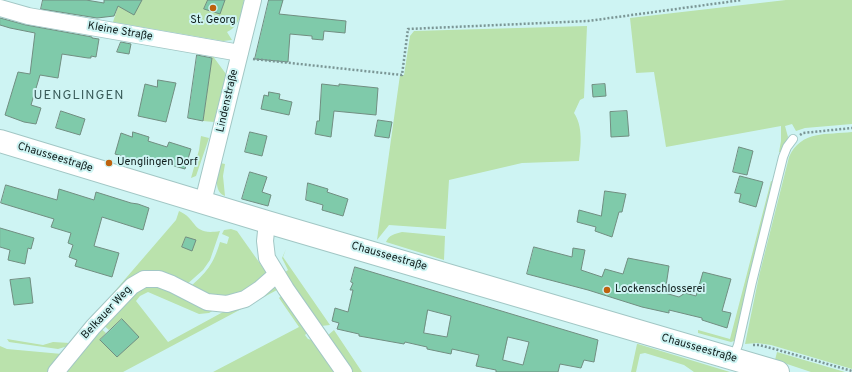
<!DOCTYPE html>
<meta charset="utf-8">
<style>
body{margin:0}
canvas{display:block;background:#cef4f3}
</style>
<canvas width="852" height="372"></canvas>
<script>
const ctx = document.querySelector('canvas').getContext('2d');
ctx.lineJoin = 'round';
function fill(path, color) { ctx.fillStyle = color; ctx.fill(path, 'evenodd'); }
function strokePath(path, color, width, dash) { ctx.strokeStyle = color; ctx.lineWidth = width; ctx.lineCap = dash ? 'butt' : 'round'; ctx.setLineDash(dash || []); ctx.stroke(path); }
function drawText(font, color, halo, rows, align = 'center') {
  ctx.font = font + ' Overpass,sans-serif'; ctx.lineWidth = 4; ctx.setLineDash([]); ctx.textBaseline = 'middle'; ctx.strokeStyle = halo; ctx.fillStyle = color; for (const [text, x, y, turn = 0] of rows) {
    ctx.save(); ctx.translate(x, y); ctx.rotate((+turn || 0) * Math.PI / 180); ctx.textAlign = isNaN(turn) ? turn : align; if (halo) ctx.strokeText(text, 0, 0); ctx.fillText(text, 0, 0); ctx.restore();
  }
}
const green = new Path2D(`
 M120,0h124c-3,13 -4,26 -17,32l5,8 -9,1 -110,-19z
 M786,0h66v124l-47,4 -9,3 -4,-7 -7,2 3,11 -6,16 -3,-1 2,-11v-15l-115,21 -12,-75 -18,1 -6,-55z
 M587,26l-3,72 -4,2 -6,13c9,13 7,32 5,48l-57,2 -73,17 -3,49 -57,-4 -12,15 23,-165h4l6,-39 4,-5z
 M212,55l14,19 -12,48 -11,-1z
 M852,132v237l-81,-24 -14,-2 -12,1 14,-68 30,-119c12,-27 38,-22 63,-25z
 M201,136l8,2 -13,38 -5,2 8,-28z
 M220,163l5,1 -2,12 2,20c-12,-4 -8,-24 -5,-33z
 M771,181l3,1 -30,118 -8,38 -2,3 -3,1 -33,-9v-3l32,9z
 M179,211c19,8 12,25 41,20l-10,29 -7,10 -18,16 -25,-13 -92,73 -10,3 -49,-7 -2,-3 36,6 10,-3 17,1 106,-123z
 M231,229l6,2 29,41 -5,8 -21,15 -22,2 -29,-9c18,-16 24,-23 31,-46l7,2 2,-7 -7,-3 2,-4z
 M402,232l43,4 -1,24 -58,-18c3,-7 8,-8 16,-10z
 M286,249l-3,8 47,68 -9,1 -37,-53 4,-3 -6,-12z
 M145,282l74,25 -10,6 -10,1 -51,-22 -8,4 -4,5 32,41 66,-36 39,-22 4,6 -154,82h-64l40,-45 7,6 -6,7 17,17 21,-20 -16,-18 -13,11 -7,-6z
 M282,295l26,37 -3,3 3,4 7,2 20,31h-122l86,-45 -20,-29z
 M334,330l28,42h-11l-24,-36z
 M637,344h1l92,28h-36l-10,-7 -39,-12 -5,1 -4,18h-5z
 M0,346l7,3 55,5 -11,18h-51z
 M777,352l68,20h-34l-36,-12z`);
const building = new Path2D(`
 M43,0h43l18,3v-3h38l-8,15 -16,-9 -4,10 -17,2 -56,-9z
 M208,0h17l-5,14 -16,-5z
 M269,0h14l-4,14 67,7 -1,12 -21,-2 -1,9 -11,-1v-3l-22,-2 -2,28 -33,-3z
 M0,18l26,7 66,12v1l7,1 -3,18 -5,-1v2h-3l-26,-4 -4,24 -18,-3 -9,30 10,3 -5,16 -12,-2 -19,-7 13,-43 12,2 5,-41 -25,-5 -10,-3z
 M121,42l10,2 -2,10 -12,-2z
 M197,55l15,3 -9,63 -15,-3z
 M158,80l18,3 -10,39 -28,-6 7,-32 12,3z
 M322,84l17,2v-2l39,4 -2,27 -42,-4 -3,26 -16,-3 2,-13h2z
 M605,84l1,12 -13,1 -1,-12z
 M269,92l11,2 -1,5 13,3 -3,13 -28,-6 3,-14 4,1z
 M61,111l24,8 -5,16 -24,-7z
 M627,111l2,25 -18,1 -1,-25z
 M378,120l14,2 -3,16 -14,-2z
 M133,132l16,5 -1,4 19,6 2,-5 22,7 -6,20 -25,-7 -2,5 -43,-13 6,-21 11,4z
 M250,132l17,4 -5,20 -17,-4z
 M739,147l14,4 -6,24 -14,-3z
 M250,172l17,5 -5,15 9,3 -3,11 -26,-7z
 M740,176l23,6 -7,25 -17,-5 2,-8 -6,-1z
 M308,183l20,6 -1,3 21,7 -5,17 -21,-6 1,-5 -17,-5z
 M6,185l51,15 2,-11 35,11 2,-8 35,11 7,1 11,4 -6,22 -41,-13 -8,29 25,7 -7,24 -37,-11 2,-6 -8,-3 4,-12 -5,-2 3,-10 -20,-6 3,-8 -53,-16z
 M605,191l21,3 -4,18h-3l-7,25 -17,-6 1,-4 -19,-5 2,-12 22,6z
 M0,228l34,10 -3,11 -3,-1 -3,16 -17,-4 2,-10 -10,-3z
 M186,237l10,3 -4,11 -10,-4z
 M534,247l38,10 1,-9 12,2 -4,20 21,7 3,-8 18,5 5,-16 41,8 -4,27 14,4 6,-4 11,3 7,-24 28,7 -9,32 9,2 -4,15 -25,-8v-2l-33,-8v3l-27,-6 -54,-17 -61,-16z
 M355,267l243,73 -4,22 -10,-2 -3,8 -21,-4 -2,8h-62v-2l-20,-4 3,-11 -27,-6 -1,5 -24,-5v-2l-22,-5 -1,2 -45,-8v-2l-22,-5 2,-6 -7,-2 3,-13 13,4 5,-22h-3l3,-7 -2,-1zM428,310l23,6 -4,21 -23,-4zM508,337l21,5 -6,23 -20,-5z
 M30,278l3,25 -19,2 -4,-25z
 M122,319l17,18 -22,20 -17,-17z`);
const path = new Path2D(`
 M253,59l149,16 6,-46 180,-8 154,-21
 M800,135l3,-2 49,-5
 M753,345h6l19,5 74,21`);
const lane = new Path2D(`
 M733,358l5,-13 14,-63 31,-125 4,-10 6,-8`);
const street = new Path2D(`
 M0,8l28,8 212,37
 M203,202l50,-202
 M267,222l-2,19 2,17 19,31 58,83
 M56,372l37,-45 39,-41 12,-7h15l13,5 35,18 20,2 18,-5 15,-10 17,-15`);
const secondary = new Path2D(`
 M0,141l267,81 511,150`);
const markers = [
 [213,8,4,"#be620e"],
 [109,163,4,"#be620e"],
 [607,290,4,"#be620e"]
];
const poiNames = [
 ["St. Georg",213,21,"center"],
 ["Uenglingen Dorf",117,163],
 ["Lockenschlosserei",615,290]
];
const streetNames = [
 ["Kleine Straße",120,32,10],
 ["Lindenstraße",228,101,-77],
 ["Chausseestraße",55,158,17],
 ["Chausseestraße",389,257,16],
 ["Belkauer Weg",107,313,-47],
 ["Chausseestraße",699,349,16]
];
const quarterNames = [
 ["UENGLINGEN",79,96]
];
fill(green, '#bae2ac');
fill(building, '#7fcaaa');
strokePath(building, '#718e81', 1);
strokePath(lane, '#a2c7c5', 10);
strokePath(street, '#a2c7c5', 18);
strokePath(secondary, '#a2c7c5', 24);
strokePath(path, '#7b9695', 2.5, [2, 2]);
strokePath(lane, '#fff', 8);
strokePath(street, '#fff', 16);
strokePath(secondary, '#fff', 22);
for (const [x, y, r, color] of markers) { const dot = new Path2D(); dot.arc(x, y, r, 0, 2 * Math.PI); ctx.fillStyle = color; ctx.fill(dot); strokePath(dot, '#cef4f3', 1.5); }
drawText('11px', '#111f1e', '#cef4f3', poiNames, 'left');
drawText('11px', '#111f1e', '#cef4f3', streetNames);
ctx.letterSpacing = '1px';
drawText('13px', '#395b59', '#cef4f3', quarterNames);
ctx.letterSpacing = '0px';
</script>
